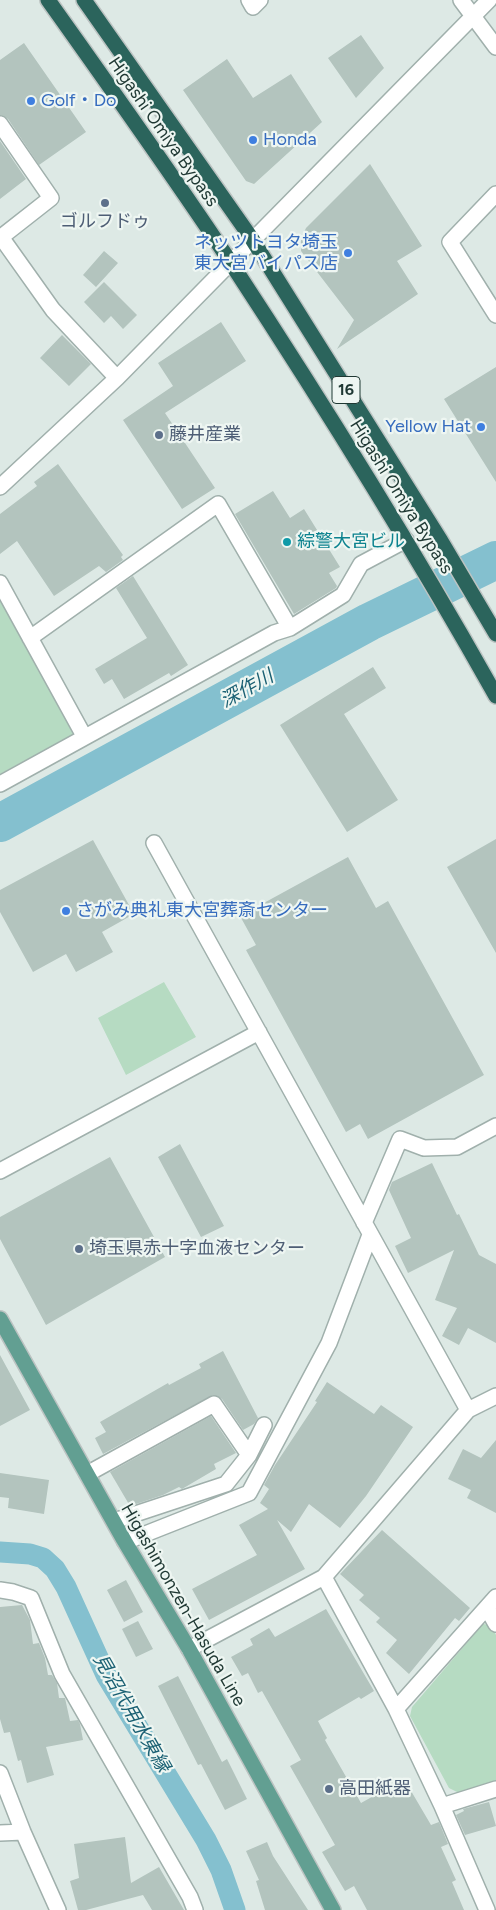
<!DOCTYPE html>
<meta charset="utf-8">
<style>
body{margin:0}
canvas{display:block;background:#dde9e5}
</style>
<canvas width="496" height="1910"></canvas>
<script>
const ctx = document.querySelector('canvas').getContext('2d');
ctx.lineJoin = 'round';
function fill(path, color) { ctx.fillStyle = color; ctx.fill(path, 'evenodd'); }
function strokePath(path, color, width, dash) { ctx.strokeStyle = color; ctx.lineWidth = width; ctx.lineCap = dash ? 'butt' : 'round'; ctx.setLineDash(dash || []); ctx.stroke(path); }
function drawText(font, color, halo, rows, align = 'center') {
  ctx.font = font + ' Figtree,"Noto Sans JP",sans-serif'; ctx.lineWidth = 4.5; ctx.setLineDash([]); ctx.textBaseline = 'middle'; ctx.strokeStyle = halo; ctx.fillStyle = color; for (const [text, x, y, turn = 0] of rows) {
    ctx.save(); ctx.translate(x, y); ctx.rotate((+turn || 0) * Math.PI / 180); ctx.textAlign = isNaN(turn) ? turn : align; if (halo) ctx.strokeText(text, 0, 0); ctx.fillText(text, 0, 0); ctx.restore();
  }
}
const green = new Path2D(`
 M0,593l76,135 -3,7 -73,39z
 M164,982l32,55 -70,38 -28,-57z
 M483,1624l8,1 5,10v146l-37,12 -10,-5 -39,-72 2,-9z`);
const canal = new Path2D(`
 M0,1552l30,2 13,4 12,11 11,18 40,88 100,165 15,30 14,40`);
const river = new Path2D(`
 M0,823l369,-201 127,-62`);
const building = new Path2D(`
 M361,35l23,33 -28,30 -28,-40z
 M24,43l62,89 -47,33 -31,-46 -8,-4v-55z
 M227,59l26,39 38,-24 31,48 -68,62 -8,-3 -63,-91z
 M0,141l26,38 -26,20z
 M370,164l52,82 -25,15 21,33 -81,55 17,-29 -53,-69v-12l5,-11z
 M104,251l14,12 -22,24 -13,-12z
 M104,282l33,33 -14,14 -12,-13 -7,7 -20,-21z
 M221,322l25,39 -81,52 50,75 -33,21 -59,-89 50,-34 -15,-23z
 M62,335l29,29 -22,22 -29,-28z
 M496,367v115l-52,-83z
 M58,464l65,91 -2,2 2,3 -17,12 -7,-6 -45,30 -37,-55 -17,13v-40l37,-28 -3,-4z
 M273,491l17,27 14,-9 36,58 -11,6 8,13 -1,2 -42,26 -59,-100z
 M133,576l55,89 -17,11 -2,-3 -45,26 -12,-20 -8,5 -9,-15 52,-31 -31,-50z
 M373,667l13,21 -42,26 54,86 -51,32 -67,-107z
 M496,839v114l-49,-86z
 M93,840l41,74 -32,18 11,20 -37,20 -10,-18 -33,18 -33,-60v-22z
 M348,857l28,51 12,-7 96,174 -116,64 -8,-15 -14,8 -100,-182 10,-5 -16,-29z
 M180,1144l44,82 -23,11 -43,-80z
 M110,1157l55,100 -119,68 -46,-86v-22z
 M432,1163l25,52 2,-1 20,41 17,9v79l-28,-15 -9,17 -17,-9 15,-28 -22,-8 19,-50 -46,23 -13,-27 16,-8 -22,-48 3,-8z
 M223,1351l35,67 -4,6 -11,6 -21,-31 -9,-4 -110,59 -8,-16 11,-6 -6,-10 68,-39 1,2 32,-17 -2,-4z
 M0,1355l30,55 -30,16z
 M327,1382l47,32 7,-9 32,22 -47,69 -26,32 -31,-24 -18,28 -14,-12 28,49 -96,51 -17,-31 65,-34 -18,-30 29,-16 -8,-6 9,-14 -5,-4 11,-20 42,-63 -2,-1z
 M211,1416l25,37 -22,11 2,5 -34,20 -3,-2 -16,8 -33,11 -20,-34z
 M496,1440v73l-29,-15 4,-8 -23,-11 15,-30 18,9z
 M0,1473l49,7 -5,34 -36,-6 1,-10 -9,-1z
 M382,1530l88,78 -11,13 -4,-3 -46,56 -23,-21 11,-13 -21,-18 4,-4 -21,-18 5,-5 -24,-21z
 M126,1580l17,32 -19,10 -17,-32z
 M22,1605l8,15 3,24 6,-1 6,15 3,17h4l5,8 2,15h6l5,23 8,-1 2,4 3,16 -37,7 8,28 -27,8 -6,-23 -3,1 -8,-29 -6,1 -4,-14v-112z
 M326,1609l48,82 -13,8 -2,-2 -41,24 9,17 -2,2 36,63 43,-24 27,46 8,-3 9,22 -7,3 15,33 -4,2 12,28h-97l-13,-24 -9,5 -23,-39 13,-7 -45,-79 11,-6 -39,-69 -4,2 -10,-20 -6,3 -11,-19 22,-12 -3,-6 19,-11 6,9z
 M138,1621l15,28 -17,8 -14,-28z
 M178,1676l44,86 5,-3 20,40 -22,11 -24,-46 -3,1 -40,-79z
 M489,1802l7,24 -31,9 -9,-20 8,-4 -1,-2z
 M125,1837l6,46 28,-16 25,43h-32l-9,-15 -57,15h-8l-8,-29 9,-3 -5,-34z
 M267,1842l6,14 35,54h-43l-9,-29 3,-1 -13,-29z`);
const minor = new Path2D(`
 M249,0l4,7 7,-7
 M461,0l35,47
 M0,124l51,74 -51,40
 M496,194l-46,48 46,73
 M1,237l52,73 64,68
 M0,487l117,-109 372,-378
 M0,583l84,153
 M30,638l188,-134 72,124
 M0,784l274,-151 16,-5 53,-33 18,-31 45,-24
 M154,843l314,567
 M0,1171l259,-139
 M364,1223l36,-84 24,9 33,-1 39,-21
 M87,1474l127,-70 35,51
 M114,1521l112,-37 23,-29 15,-30
 M125,1542l124,-49 80,-150 41,-108
 M324,1577l72,132 46,97 45,104
 M0,1590l13,2 18,6 31,76 128,223 5,13
 M487,1608l9,16
 M189,1649l135,-72 144,-167 28,-14
 M396,1709l100,-112
 M0,1773l23,59 35,78
 M442,1806l54,-17
 M0,1833l23,-1`);
const major = new Path2D(`
 M0,1319l125,223 64,107 144,261`);
const highway = new Path2D(`
 M48,0c62,87 124,174 183,263 93,142 182,285 265,433
 M84,0l168,239 189,302 55,93`);
const markers = [
 [31,101,5,"#3f7fe0"],
 [253,140,5,"#3f7fe0"],
 [105,203,5,"#5c6f8a"],
 [348,253,5,"#3f7fe0"],
 [481,427,5,"#3f7fe0"],
 [159,435,5,"#5c6f8a"],
 [287,542,5,"#0f9aa8"],
 [66,911,5,"#3f7fe0"],
 [79,1249,5,"#5c6f8a"],
 [329,1789,5,"#5c6f8a"]
];
const shields = [
 [346,390,28]
];
const shieldNames = [
 ["16",346,390]
];
const shopNames = [
 ["Golf・Do",41,101],
 ["Honda",263,140],
 ["ネッツトヨタ埼玉",338,243,"right"],
 ["東大宮バイパス店",338,264,"right"],
 ["Yellow Hat",471,427,"right"],
 ["さがみ典礼東大宮葬斎センター",76,911]
];
const streetNames = [
 ["Higashi Omiya Bypass",163,132,55],
 ["Higashi Omiya Bypass",401,497,58],
 ["Higashimonzen-Hasuda Line",183,1605,60]
];
const serviceNames = [
 ["ゴルフドゥ",105,222,"center"],
 ["藤井産業",169,435],
 ["埼玉県赤十字血液センター",89,1249],
 ["高田紙器",339,1789]
];
const cultureNames = [
 ["綜警大宮ビル",297,542]
];
const waterNames = [
 ["深作川",247,689,-29],
 ["見沼代用水東縁",131,1713,60]
];
fill(green, '#b6dbc2');
strokePath(canal, '#84c0cf', 21);
strokePath(river, '#84c0cf', 38);
fill(building, '#b3c4be');
strokePath(minor, '#a0b0ac', 18);
strokePath(major, '#bcc3c2', 18);
strokePath(highway, '#bcc3c2', 18);
strokePath(minor, '#fff', 15);
strokePath(major, '#629f92', 15);
strokePath(highway, '#2b645c', 15);
for (const [x, y, r, color] of markers) { const dot = new Path2D(); dot.arc(x, y, r, 0, 2 * Math.PI); ctx.fillStyle = color; ctx.fill(dot); strokePath(dot, '#eef6f2', 2); }
for (const [x, y, w] of shields) { const box = new Path2D(); box.roundRect(x - w / 2, y - 13.5, w, 27, 4); ctx.fillStyle = '#eef6f2'; ctx.fill(box); strokePath(box, '#1f3833', 1); }
drawText('bold 16px', '#1f3833', null, shieldNames);
drawText('18px', '#366cbe', '#eef6f2', shopNames, 'left');
drawText('18px', '#1f3833', '#eef6f2', streetNames);
drawText('18px', '#4e5e75', '#eef6f2', serviceNames, 'left');
drawText('18px', '#0d838f', '#eef6f2', cultureNames, 'left');
drawText('italic 19px', '#1a6073', '#eef6f2', waterNames);
</script>
